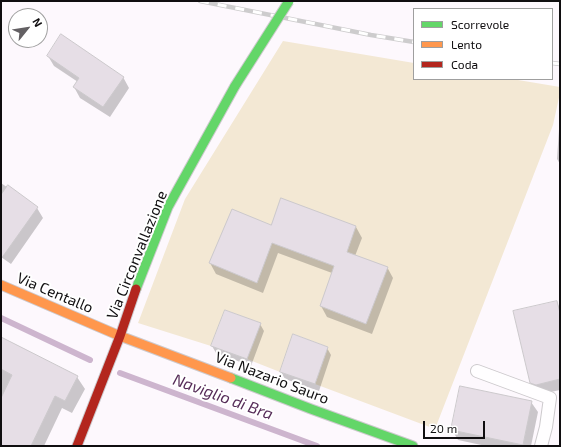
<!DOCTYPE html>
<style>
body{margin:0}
#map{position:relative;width:561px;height:447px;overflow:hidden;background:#fdf8fd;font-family:"Exo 2",sans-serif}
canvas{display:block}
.frame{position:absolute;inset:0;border:2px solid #100e10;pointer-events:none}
.legend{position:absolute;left:413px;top:8px;width:140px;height:72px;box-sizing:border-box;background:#fff;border:1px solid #9f9f9f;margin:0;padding:5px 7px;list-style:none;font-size:12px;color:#100e10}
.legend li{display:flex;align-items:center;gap:8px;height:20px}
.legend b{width:20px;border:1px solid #9f9f9f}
.north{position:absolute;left:8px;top:8px;width:40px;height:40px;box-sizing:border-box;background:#fff;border:1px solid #9f9f9f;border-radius:50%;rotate:60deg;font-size:11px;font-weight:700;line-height:16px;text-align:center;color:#100e10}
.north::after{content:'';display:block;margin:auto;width:14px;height:18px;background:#636063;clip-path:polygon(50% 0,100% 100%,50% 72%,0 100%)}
.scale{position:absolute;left:423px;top:421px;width:62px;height:18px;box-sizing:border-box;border:2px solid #100e10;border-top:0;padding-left:5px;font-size:12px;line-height:14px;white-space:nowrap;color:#100e10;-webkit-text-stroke:3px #fff;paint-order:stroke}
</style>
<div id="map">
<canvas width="561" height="447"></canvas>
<div class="frame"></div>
<ul class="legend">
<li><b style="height:5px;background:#63d668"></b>Scorrevole</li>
<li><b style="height:5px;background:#ff974d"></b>Lento</li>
<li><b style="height:5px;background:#b3261e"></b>Coda</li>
</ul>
<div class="north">N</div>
<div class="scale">20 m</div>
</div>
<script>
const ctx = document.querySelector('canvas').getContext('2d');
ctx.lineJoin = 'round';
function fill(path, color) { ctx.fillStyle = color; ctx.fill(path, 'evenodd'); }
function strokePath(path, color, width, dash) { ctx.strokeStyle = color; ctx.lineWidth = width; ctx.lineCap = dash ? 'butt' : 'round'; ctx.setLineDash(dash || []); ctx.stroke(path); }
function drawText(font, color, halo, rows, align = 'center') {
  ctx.font = font + ' "Exo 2",sans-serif'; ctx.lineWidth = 4; ctx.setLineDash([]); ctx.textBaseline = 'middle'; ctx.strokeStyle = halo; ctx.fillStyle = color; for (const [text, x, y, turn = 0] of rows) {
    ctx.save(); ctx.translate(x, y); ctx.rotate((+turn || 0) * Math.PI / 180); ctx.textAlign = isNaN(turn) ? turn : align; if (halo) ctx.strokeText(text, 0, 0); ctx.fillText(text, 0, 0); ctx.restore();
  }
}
const green = new Path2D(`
 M283,41l131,22v16h98l48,8v6l-7,32 -118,304 -120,-45 13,-37 -35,-13 -13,38 -33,-13 13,-36 -35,-13 -14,36 -73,-23 47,-124z`);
const shadow = new Path2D(`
 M48,56l75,21 6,11 -19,29 -30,-19 -6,-11 4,-5 -24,-16z
 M559,129l1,1v34l-3,-5z
 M1,183l36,25 6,10 -32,46 -10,-7z
 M281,199l75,28 6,11 -7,18 32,11 6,11 -21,56 -45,-17 -6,-11 11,-33 -54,-20 -15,40 -47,-19 -6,-11 61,-37z
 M557,303l3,5v82l-18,4 -5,-2 -6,-10z
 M260,324l4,7 -13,35 -35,-13 -4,-7z
 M1,339l76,38 8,12 -13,24 -10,-5 -18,38h-43z
 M327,348l4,7 -12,36 -34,-12 -4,-7z
 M531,402l7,10 -7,34h-45l-28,-6 -6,-10z`);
const stream = new Path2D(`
 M1,318l89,42
 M120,373l197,73`);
const building = new Path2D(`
 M61,34l63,43 -21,30 -30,-20 6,-9 -32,-22z
 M8,185l30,22 -37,52v-64z
 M281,198l75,28 -9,26 41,15 -22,57 -46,-18 14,-40 -62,-23 -15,40 -48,-20 23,-54 39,16z
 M557,301l3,12v66l-24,6 -6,-2 -17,-72z
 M225,310l36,13 -14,36 -36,-13z
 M293,334l35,13 -13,37 -35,-12z
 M1,337l77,39 -13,25 -10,-5 -24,50h-30v-48l11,-23 -11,-6z
 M460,386l72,15 -9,44 -72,-15z`);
const lane = new Path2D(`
 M477,371l73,27 -4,29 -5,19`);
const fast = new Path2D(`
 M136,289l32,-82 67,-121
 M231,378l80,31 102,37`);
const slow = new Path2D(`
 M1,285l119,51 111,42`);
const jam = new Path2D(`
 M77,446l43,-110 16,-47`);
const rail = new Path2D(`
 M200,1l171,34 43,7
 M552,63l8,1`);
const fastBridge = new Path2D(`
 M235,86l54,-85`);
const streetNames = [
 ["Via Circonvallazione",137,255,-68],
 ["Via Centallo",55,293,23],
 ["Via Nazario Sauro",272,378,21]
];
const waterNames = [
 ["Naviglio di Bra",223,397,20]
];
fill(green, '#f3e8d4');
fill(shadow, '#0003');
strokePath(stream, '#cdb5ce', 6);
fill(building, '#e6dee6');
strokePath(building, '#ccc9cc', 1);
strokePath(lane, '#cdcacd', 14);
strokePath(fast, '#cdcacd', 11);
strokePath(slow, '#cdcacd', 11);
strokePath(jam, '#cdcacd', 11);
strokePath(lane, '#fffeff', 12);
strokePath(fast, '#63d668', 9);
strokePath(slow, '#ff974d', 9);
strokePath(jam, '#b3261e', 9);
strokePath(rail, '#cdcccd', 4.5);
strokePath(rail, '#fff', 3, [9]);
strokePath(fastBridge, '#cdcacd', 11, []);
strokePath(fastBridge, '#63d668', 9);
drawText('15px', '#100e10', '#fff', streetNames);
drawText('italic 16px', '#562c58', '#fff', waterNames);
</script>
